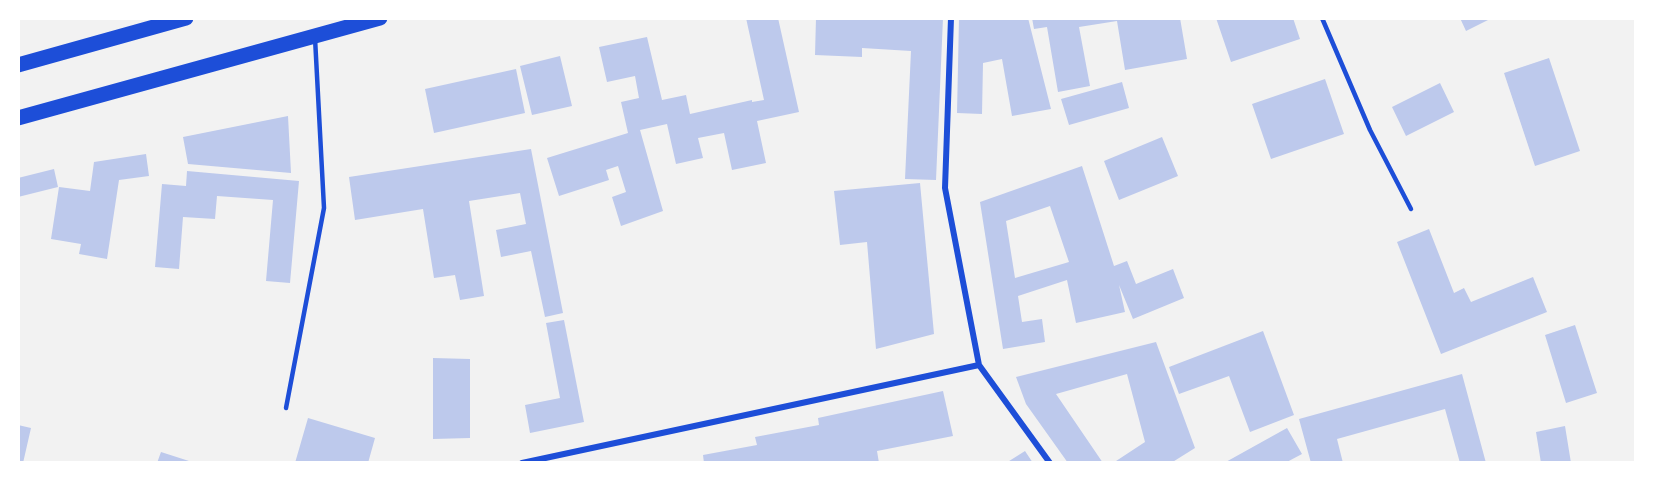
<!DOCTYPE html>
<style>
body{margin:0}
#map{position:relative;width:1654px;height:481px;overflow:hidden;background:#f2f2f2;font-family:"Times New Roman",serif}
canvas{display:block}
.frame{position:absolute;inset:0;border:20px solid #fff;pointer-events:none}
</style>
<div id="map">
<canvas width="1654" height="481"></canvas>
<div class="frame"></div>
</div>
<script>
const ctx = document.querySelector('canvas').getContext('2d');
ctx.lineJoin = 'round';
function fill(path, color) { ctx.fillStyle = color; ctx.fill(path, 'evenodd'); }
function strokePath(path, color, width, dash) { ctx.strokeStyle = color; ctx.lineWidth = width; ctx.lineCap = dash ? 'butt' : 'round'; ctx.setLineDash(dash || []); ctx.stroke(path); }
const building = new Path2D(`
 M746,18h32l21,94 -42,9 9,42 -34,7 -8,-37 -26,5 5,20 -27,6 -9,-40 -27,6 23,81 -42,15 -9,-29 14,-5 -8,-26 -12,4 3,10 -50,16 -12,-38 81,-25 -7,-31 18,-4 -4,-22 -28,6 -8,-35 48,-10 15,63 24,-5 4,19 62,-14v2l12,-2z
 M816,18h127l-7,162 -31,-1 6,-128 -49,-3v9l-47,-2z
 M959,18h69l23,91 -39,7 -10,-57 -19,4 -1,51 -25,-1z
 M1032,18h148l7,41 -62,11 -8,-49 -38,6 11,59 -32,6 -11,-65 -13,2z
 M1216,18h77l7,21 -69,23z
 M1460,18h32l-26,13z
 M560,56l12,50 -40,9 -12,-49z
 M1549,58l31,93 -45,15 -31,-93z
 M516,69l9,44 -91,20 -9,-44z
 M1325,79l19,55 -73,25 -19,-55z
 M1122,82l7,26 -60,17 -8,-26z
 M1440,83l14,29 -48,24 -14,-29z
 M288,116l3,57 -103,-9 -5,-27z
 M1162,137l16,39 -59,24 -15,-39z
 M531,149l32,164 -18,4 -14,-66 -30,6 -5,-27 30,-6 -6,-31 -51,8 15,95 -24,4 -5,-25 -21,3 -11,-69 -68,11 -6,-43z
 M146,154l3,22 -30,4 -12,79 -28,-5 2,-10 -30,-5 8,-52 31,4 4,-29z
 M1082,166l32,100 13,-5 9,23 37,-15 11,29 -51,21 -14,-34 6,27 -49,11 -9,-43 -49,16 4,26 20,-3 3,23 -42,7 -23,-147zM1050,206l19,56 -54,16 -9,-57z
 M54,169l4,18 -40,10v-19z
 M187,171l112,10 -9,102 -24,-2 7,-81 -56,-4 -2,23 -32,-2 -4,52 -24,-2 7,-83 24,2z
 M920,183l14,151 -58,15 -9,-107 -27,3 -6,-54z
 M1429,229l25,64 10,-5 7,14 62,-25 14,35 -106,42 -44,-112z
 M564,320l20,102 -54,11 -5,-28 35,-7 -14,-75z
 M1575,325l22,68 -31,10 -21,-68z
 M1263,331l31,84 -44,17 -21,-56 -50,18 -10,-27z
 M1156,342l39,106 -24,15h-58l32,-21 -18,-68 -71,20 47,69h-35l-42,-59 -10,-27z
 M433,358l37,1v79l-37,1z
 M1462,374l24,89h-26l-15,-54 -108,30 6,24h-32l-12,-44z
 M943,391l10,45 -76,15 2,12h-175l-1,-8 54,-10 -2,-8 64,-12 -1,-7z
 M308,418l67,20 -7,25h-73z
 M18,425l13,3 -8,35h-5z
 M1565,426l6,37h-30l-5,-31z
 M1287,428l15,26 -17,9h-61z
 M1025,451l8,12h-27z
 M161,452l28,9 -1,2h-31z`);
const service = new Path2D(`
 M1322,18l48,112 41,79
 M286,408l38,-200 -9,-170`);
const minor = new Path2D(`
 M951,18l-6,170 34,177 71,98
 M522,463l457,-98`);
const primary = new Path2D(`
 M18,65l168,-47
 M18,118l362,-100`);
fill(building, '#bdc9ec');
strokePath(service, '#1d4ed8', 4.5);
strokePath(minor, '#1d4ed8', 6);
strokePath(primary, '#1d4ed8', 15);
</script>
